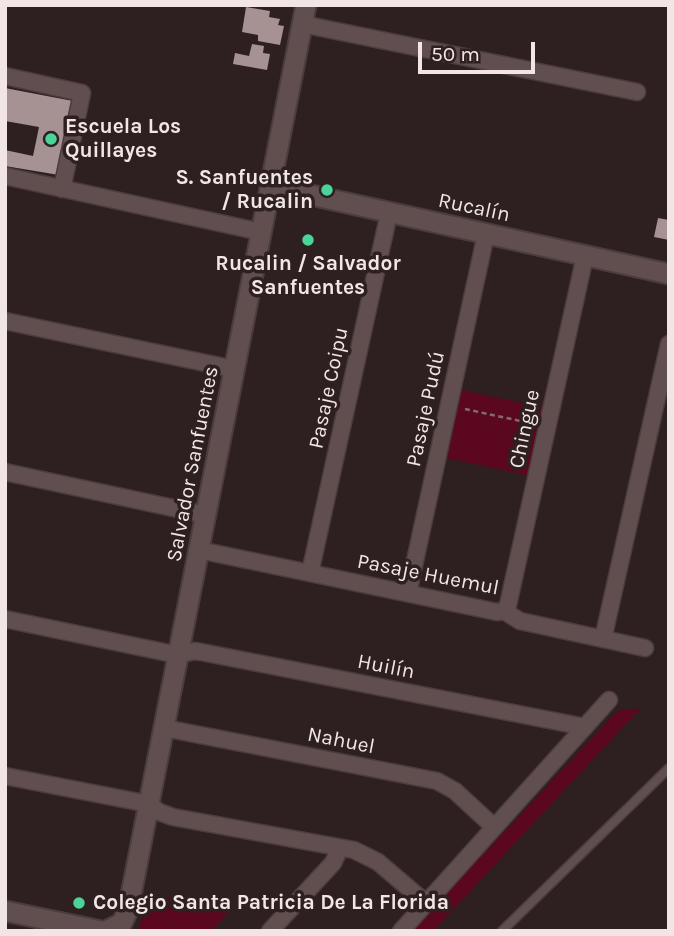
<!DOCTYPE html>
<meta charset="utf-8">
<style>
body{margin:0}
#map{position:relative;width:674px;height:936px;overflow:hidden;background:#2e1f20;font-family:Karla,sans-serif}
canvas{display:block}
.frame{position:absolute;inset:0;border:7px solid #f1e5e6;pointer-events:none}
.scale{position:absolute;left:418px;top:42px;width:117px;height:32px;box-sizing:border-box;border:4px solid #f1e5e6;border-top:0;padding-left:9px;font-size:21px;line-height:24px;white-space:nowrap;color:#f1e5e6;-webkit-text-stroke:5px #2e1f20;paint-order:stroke}
</style>
<div id="map">
<canvas width="674" height="936"></canvas>
<div class="frame"></div>
<div class="scale">50 m</div>
</div>
<script>
const ctx = document.querySelector('canvas').getContext('2d');
ctx.lineJoin = 'round';
function fill(path, color) { ctx.fillStyle = color; ctx.fill(path, 'evenodd'); }
function strokePath(path, color, width, dash) { ctx.strokeStyle = color; ctx.lineWidth = width; ctx.lineCap = dash ? 'butt' : 'round'; ctx.setLineDash(dash || []); ctx.stroke(path); }
function drawText(font, color, halo, rows, align = 'center') {
  ctx.font = font + ' Karla,sans-serif'; ctx.lineWidth = 7; ctx.setLineDash([]); ctx.textBaseline = 'middle'; ctx.strokeStyle = halo; ctx.fillStyle = color; for (const [text, x, y, turn = 0] of rows) {
    ctx.save(); ctx.translate(x, y); ctx.rotate((+turn || 0) * Math.PI / 180); ctx.textAlign = isNaN(turn) ? turn : align; if (halo) ctx.strokeText(text, 0, 0); ctx.fillText(text, 0, 0); ctx.restore();
  }
}
const green = new Path2D(`
 M461,390l85,18 -15,68 -84,-18z
 M641,708l-208,223h-21l205,-220z
 M149,893l80,20 -18,18h-70l-2,-3z`);
const building = new Path2D(`
 M246,7l24,4 -1,6 11,2 -2,6 6,1 -4,19 -22,-4v-6l-16,-3z
 M252,44l12,2 -1,7 7,1 -3,16 -34,-6 2,-11 14,3z
 M5,88l68,13 -14,74 -54,-9v-16l28,6 6,-29 -34,-6z
 M658,218l11,2v20l-15,-3z`);
const path = new Path2D(`
 M465,409l69,15`);
const service = new Path2D(`
 M502,931l167,-163`);
const minor = new Path2D(`
 M302,24l335,68
 M5,76l77,17 -20,96
 M5,176l256,56
 M5,321l229,48
 M5,472l201,43
 M199,550l298,62 7,-1 16,10 125,27
 M310,573l79,-360
 M408,593l78,-359
 M504,611l4,-6 77,-349
 M5,619l173,36 16,-4 7,1 384,75
 M603,639l66,-295
 M164,728l273,53 18,10 39,36
 M5,776l144,28 10,8 14,5 181,33 24,12 48,41
 M270,931l63,-68 7,-15
 M401,931l208,-231`);
const tertiary = new Path2D(`
 M270,186l399,88
 M5,911l96,20
 M106,931l16,-8 6,-13 178,-905`);
const markers = [
 [51,139,7,"#4cd39a"],
 [327,190,7,"#4cd39a"],
 [308,240,7,"#4cd39a"],
 [79,903,7,"#4cd39a"]
];
const poiNames = [
 ["Escuela Los",65,127],
 ["Quillayes",65,151],
 ["S. Sanfuentes",313,178,"right"],
 ["/ Rucalin",313,202,"right"],
 ["Rucalin / Salvador",308,264,"center"],
 ["Sanfuentes",308,288,"center"],
 ["Colegio Santa Patricia De La Florida",93,903]
];
const streetNames = [
 ["Rucalín",474,208,12],
 ["Pasaje Coipu",329,388,-78],
 ["Pasaje Pudú",426,409,-78],
 ["Chingue",525,429,-78],
 ["Salvador Sanfuentes",193,464,-79],
 ["Pasaje Huemul",428,575,11],
 ["Huilín",386,667,11],
 ["Nahuel",341,741,11]
];
fill(green, '#5c0720');
fill(building, '#a69193');
strokePath(service, '#4b3d3f', 11);
strokePath(minor, '#4b3d3f', 19);
strokePath(tertiary, '#4b3d3f', 23);
strokePath(path, '#7c6e6f', 2.5, [5, 3.5]);
strokePath(service, '#614f50', 8);
strokePath(minor, '#614f50', 16);
strokePath(tertiary, '#614f50', 19);
for (const [x, y, r, color] of markers) { const dot = new Path2D(); dot.arc(x, y, r, 0, 2 * Math.PI); ctx.fillStyle = color; ctx.fill(dot); strokePath(dot, '#2e1f20', 2.5); }
drawText('bold 21px', '#f1e5e6', '#2e1f20', poiNames, 'left');
drawText('21px', '#f1e5e6', '#2e1f20', streetNames);
</script>
